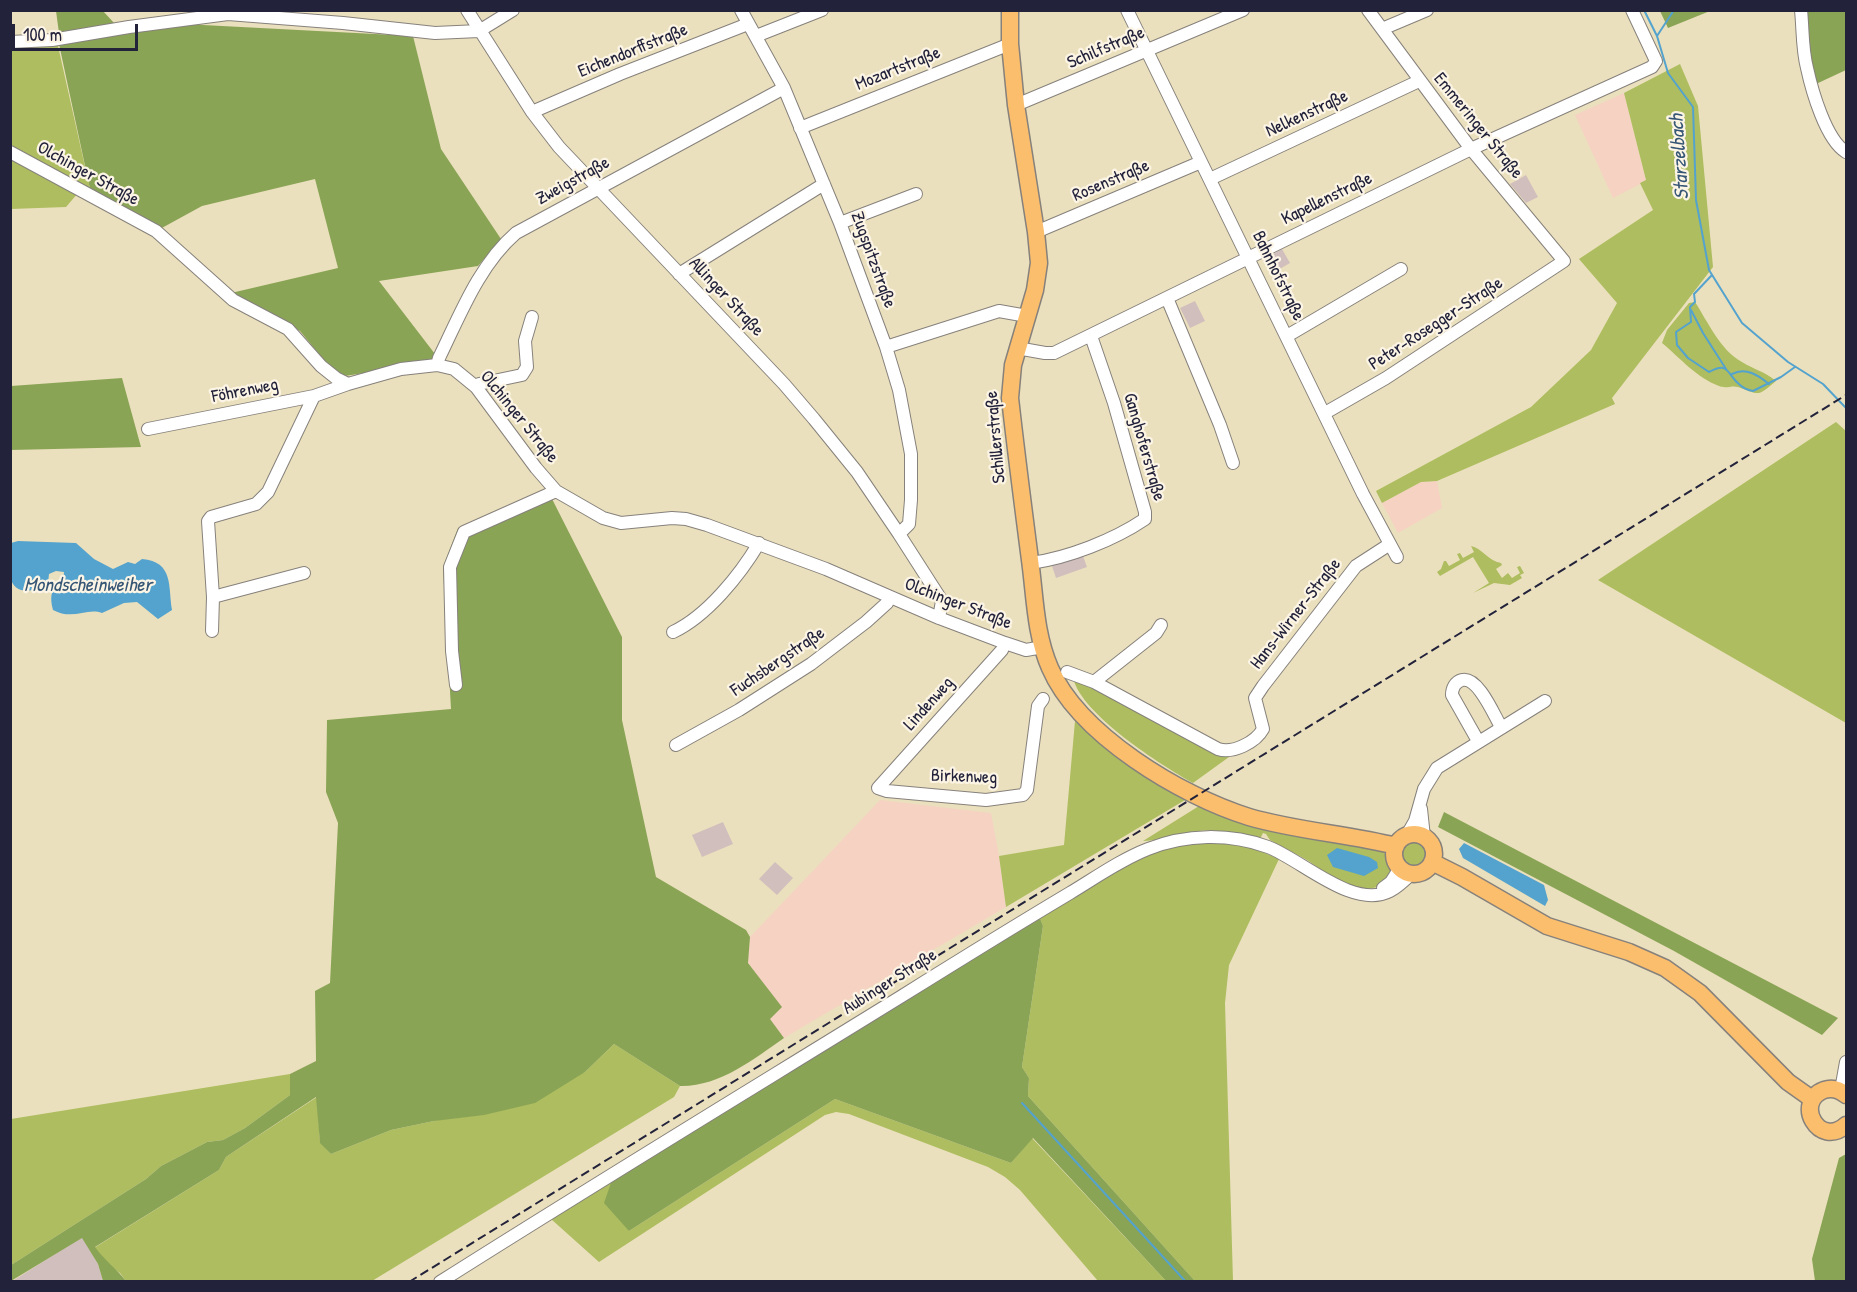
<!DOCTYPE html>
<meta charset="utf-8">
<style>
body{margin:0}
#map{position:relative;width:1857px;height:1292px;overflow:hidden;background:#ebe0bd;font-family:"Patrick Hand",sans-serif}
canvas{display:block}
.frame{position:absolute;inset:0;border:12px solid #22223b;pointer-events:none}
.scale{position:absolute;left:12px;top:24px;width:126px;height:27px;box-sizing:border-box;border:3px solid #22223b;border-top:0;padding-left:8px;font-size:18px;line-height:21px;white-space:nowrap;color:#22223b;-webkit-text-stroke:4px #fcf5e5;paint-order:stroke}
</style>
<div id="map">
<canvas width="1857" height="1292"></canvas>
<div class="frame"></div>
<div class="scale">100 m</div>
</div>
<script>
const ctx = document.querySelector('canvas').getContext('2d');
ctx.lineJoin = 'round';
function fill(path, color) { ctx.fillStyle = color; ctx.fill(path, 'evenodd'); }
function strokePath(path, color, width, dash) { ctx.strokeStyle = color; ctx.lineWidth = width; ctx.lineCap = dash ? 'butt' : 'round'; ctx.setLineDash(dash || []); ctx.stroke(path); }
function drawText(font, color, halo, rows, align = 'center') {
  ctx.font = font + ' "Patrick Hand",sans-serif'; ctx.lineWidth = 4.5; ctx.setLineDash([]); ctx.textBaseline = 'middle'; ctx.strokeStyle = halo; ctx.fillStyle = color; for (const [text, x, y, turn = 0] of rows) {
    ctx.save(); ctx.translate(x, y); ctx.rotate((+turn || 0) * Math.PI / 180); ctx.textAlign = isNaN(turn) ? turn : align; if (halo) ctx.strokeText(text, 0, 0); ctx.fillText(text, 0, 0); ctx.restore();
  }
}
const built = new Path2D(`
 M1624,93l22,88 -33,17 -38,-83z
 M1437,481l5,27 -44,25 -16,-30 39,-21z
 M880,800l111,13 8,43 7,51 -222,131 -15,-19 12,-12 -33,-44 2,-26z`);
const industrial = new Path2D(`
 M1526,175l12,22 -12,6 -16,-19z
 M1282,249l8,14 -19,11 -8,-14z
 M1195,301l10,20 -15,7 -10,-20z
 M1083,556l4,11 -31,11 -4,-12z
 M723,822l10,22 -31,13 -10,-22z
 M775,862l18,16 -16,17 -18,-16z
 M82,1237l16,27 5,17 -92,1z`);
const green = new Path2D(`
 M58,46l32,143 -79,-44 -1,-98z
 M1680,64l18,42 15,161 -101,131 3,6 -178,77 -16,1 -39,21 -6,-12 155,-84 60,-57 26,-47 -38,-44 74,-49 -13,-27 6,-3 -22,-87z
 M10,157l68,36 -12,14 -55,2z
 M1695,302c13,20 25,48 47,60 13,8 20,8 34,19 -19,16 -16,14 -38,6 -6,-2 -12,2 -19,-1 -22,-8 -39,-28 -57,-43l5,-13 22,-27z
 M1836,422l10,9v292l-248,-143z
 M1471,546c11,2 17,15 30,17l1,2 -6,4 6,9 6,-5 4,5 8,-5 -3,-6 3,-1 4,7 -4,2 2,3 -12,7 -16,-2 -21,10 16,-10 -16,-26 -33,19 -3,-4 4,-3 3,-8h2l3,5 11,-6 -3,-6 3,-1 3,5 11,-6z
 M1073,678h5l151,79 -36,26c-32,-18 -111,-68 -120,-105z
 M1075,721c33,32 70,57 110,79l-179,107 -7,-51 65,-11z
 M1199,806l52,20 130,24 9,8 2,13c-3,4 -5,9 -9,12 -21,18 -58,-11 -76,-23 -12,-7 -25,-13 -37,-20l-4,-6 -3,-1 -3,6c-20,-4 -40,-10 -61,-8 -19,1 -37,10 -56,10z
 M1399 854a15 15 0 1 1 30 0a15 15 0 1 1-30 0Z
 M1208,842l42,5 29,12 -50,106 -4,38 8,278h-38l-167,-185 1,-18 -7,-11 21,-141 -3,-8 83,-52 28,-14 27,-7z
 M614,1044l66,42 -6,11 -302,184h-246l-6,-8 -10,-7 -16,-18 125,-78 7,-13 91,-60 3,45 11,12 60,-24 43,-9 151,-49z
 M290,1074v21l-45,33 -22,12 -16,2 -46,24 -15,13 -135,86v-146z
 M835,1099l176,64 21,-25 134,143h-68l-78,-91 -15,-13 -17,-10 -139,-53 -13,-2 -11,3 -226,147 -48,-43 61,-39 17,51z`);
const forest = new Path2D(`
 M56,11h47l12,13 -56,9z
 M1660,11h50l-42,17z
 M1803,11h43v59l-30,14 -11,-51z
 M184,24l229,12 28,113 60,90 -23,27 -99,15 56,73 -3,8 -32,2 -36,9 -19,3 -17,-11 -28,-34 -69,-38 107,-25 -23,-89 -113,27 -42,23 -70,-40 -31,-145z
 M122,378l19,69 -130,3v-64z
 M548,491l74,146v83l34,157 90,53 4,7 -2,26 34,44 -12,12 14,19c-30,21 -65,49 -104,48l-66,-42 -29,28 -50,31 -51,12 -50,6 -43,9 -60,24 -11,-11 -4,-46 -90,60 -7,13 -124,77c9,13 22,22 31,34h-23l-5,-17 -16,-26 -71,43v-16l135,-86 15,-13 46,-24 16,-2 22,-12 45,-33v-21l26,-13 -1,-70 15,-8 8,-160 -12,-31 1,-72 124,-11 -8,-142 15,-39z
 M1444,812l394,206 -16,17 -148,-84 -236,-124z
 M1040,918l3,8 -21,141 7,11 -1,18 167,185h-29l-133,-143 -22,25 -176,-64 -206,132 -25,-28 8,-23z
 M1846,1154v127h-31l-3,-22 27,-101z`);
const water = new Path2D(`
 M18,541l58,2 18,16 19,10 15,-7 7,2 7,-5c32,3 26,27 30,51l-14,9 -21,-17 -13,1 -22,10c-15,-6 -29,8 -49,-3 -7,-28 10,-20 11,-38l-8,-1 -7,3 -1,9c-12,9 -34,14 -38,-7 -1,-10 0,-22 1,-33z
 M1464,843l80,42 4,15 -3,6 -82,-48 -4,-9z
 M1337,848l32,9 8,5 1,6 -14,8 -31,-9 -6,-12z`);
const stream = new Path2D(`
 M1644,10l13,26 11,37 25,34 3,93 13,70 33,53 46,39 35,22 23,24
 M1657,36l17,-26
 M1712,275l-18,19 1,8 -5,5 1,15 -15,10 1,13 11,13 21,14c21,-11 17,2 31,13 3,3 8,5 13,6l28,-14 14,-10
 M1691,310l12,23 23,36
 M1732,374c14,-7 26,1 37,10
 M1022,1103l164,179`);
const minor = new Path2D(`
 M467,10l65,102 27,35 225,237 30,35 43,53 42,62 43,67 -3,17
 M741,10l43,78 56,135 46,124 13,43 12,64v46l-2,24 -10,10
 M1127,10l236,484 34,63
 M1801,10c2,19 1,39 6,58 5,23 19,72 39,84
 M1382,29l45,-19
 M756,36l66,-26
 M10,42l42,-2 77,-13 99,-13 115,9 92,10 44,-2 34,-21
 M1016,105l227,-95
 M532,112l88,-38 128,-50
 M800,128l210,-84
 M10,152l146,79 77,69 55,29 33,37 15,12 12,6 53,-15 36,-4 17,4 22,18 60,81 20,23 47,27 18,5 51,-5 14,1 21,6 119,44 113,49 66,25 21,7 17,-3
 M1210,179l209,-98
 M840,223l76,-29
 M1036,232l165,-70
 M679,274l145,-90
 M1167,298l53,127 13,38
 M1287,336l114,-67
 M886,347l113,-36 28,5
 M1017,348l28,5h9l417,-204 181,-82 4,-6 -24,-51
 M437,365l2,-7c21,-43 40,-93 77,-125l268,-145
 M476,387l3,-3 43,-9 5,-8 -2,-26 7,-24
 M1325,413l61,-35 178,-117 -93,-112 -103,-139
 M148,429l166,-33 34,-12
 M1031,563c37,-5 83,-23 114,-44v-7l-31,-109 -23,-67
 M213,597l91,-24
 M212,631l1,-34 -5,-76 3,-4 45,-13 12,-12 46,-96
 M673,632c34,-16 67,-57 86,-89
 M1005,643l-3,7 -124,138 9,3 99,9 37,-5 4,-5 11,-84 5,-7
 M1067,672l27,10 124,67c15,5 38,-7 45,-20l-8,-31 8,-12 93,-120 34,-22
 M1094,682l62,-49 5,-8
 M456,685l-4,-34 -2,-84 14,-35 92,-41
 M1478,741l-26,-46c0,-7 3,-13 10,-15 16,-4 32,35 39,47
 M676,745l63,-35 72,-46 55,-42 21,-19 3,-6
 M1421,809l3,28
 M1407,835l8,-14 9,-32 13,-21 108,-67
 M1383,888l8,-6 9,-14
 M1841,1090l5,-28
 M440,1282c153,-97 308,-191 462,-286 56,-35 111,-69 168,-103 25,-15 50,-33 78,-44 38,-15 81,-16 120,-2 34,13 85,63 122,44 8,-4 15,-11 22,-18`);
const major = new Path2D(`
 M1010,10v34l6,61 20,127 3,31 -4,27 -22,75 -3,33c6,54 13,108 20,162 5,36 5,74 20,108 29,67 131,128 199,149 48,14 99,17 147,29
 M1394 854a20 20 0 1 1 40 0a20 20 0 1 1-40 0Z
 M1432,862l30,15 85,49 82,26 36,16 35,25 88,89 24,17
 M1846,1095c-6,-5 -13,-8 -22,-5 -31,12 -5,59 22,35`);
const rail = new Path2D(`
 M409,1282l1437,-887`);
const streetNames = [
 ["Schilfstraße",1106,48,-23],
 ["Eichendorffstraße",633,51,-22],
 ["Mozartstraße",898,69,-22],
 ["Nelkenstraße",1307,114,-25],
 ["Emmeringer Straße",1478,126,51],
 ["Olchinger Straße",88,174,29],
 ["Zweigstraße",573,181,-29],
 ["Rosenstraße",1111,181,-23],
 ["Kapellenstraße",1327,199,-26],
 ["Zugspitzstraße",873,260,70],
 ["Bahnhofstraße",1278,276,64],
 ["Allinger Straße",726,297,47],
 ["Peter-Rosegger-Straße",1436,324,-33],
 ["Föhrenweg",245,391,-11],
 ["Olchinger Straße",519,417,51],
 ["Schillerstraße",996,437,-95],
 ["Ganghoferstraße",1144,447,74],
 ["Olchinger Straße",958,604,21],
 ["Hans-Wirner-Straße",1296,614,-52],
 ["Fuchsbergstraße",778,662,-34],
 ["Lindenweg",929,704,-48],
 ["Birkenweg",964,777,2],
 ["Aubinger Straße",890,982,-32]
];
const waterNames = [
 ["Starzelbach",1680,157,-94],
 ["Mondscheinweiher",88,586]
];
fill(built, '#f5d2c2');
fill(industrial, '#d1bfbd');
fill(green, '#adbd5f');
fill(forest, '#8aa456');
fill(water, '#54a3ce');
strokePath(stream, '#54a3ce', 2);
strokePath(minor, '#86817c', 14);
strokePath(major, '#86817c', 19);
strokePath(minor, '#fff', 12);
strokePath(major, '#fabe6d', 16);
strokePath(rail, '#22223b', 2, [9, 4.5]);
drawText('18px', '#22223b', '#fcf5e5', streetNames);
drawText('italic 20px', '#365676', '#fcf5e5', waterNames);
</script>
